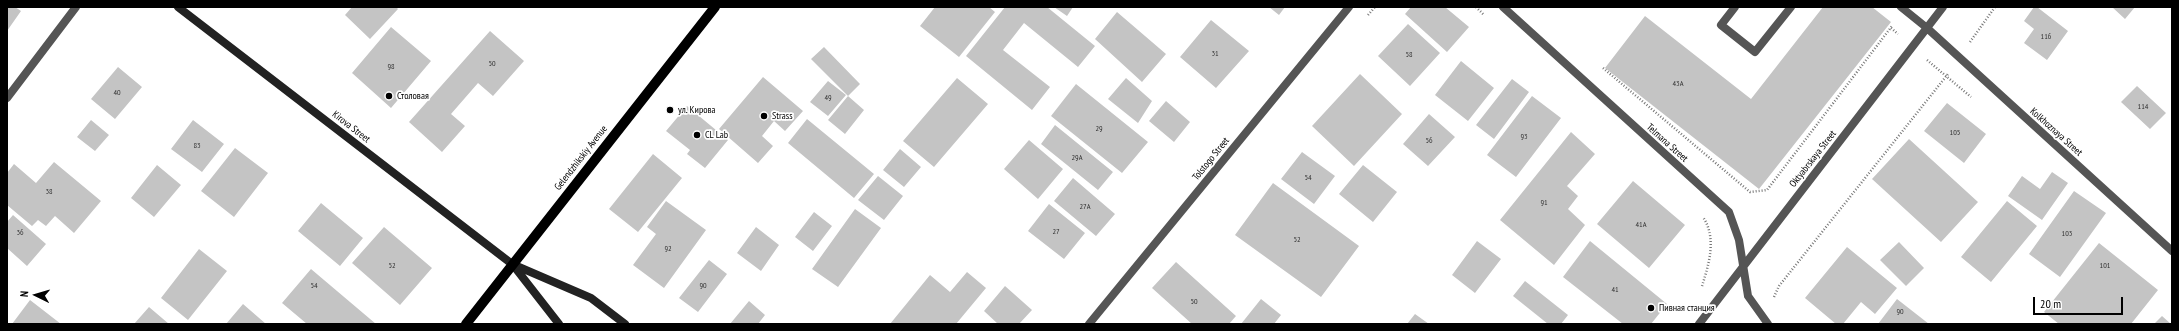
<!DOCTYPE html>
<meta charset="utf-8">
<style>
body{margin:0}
#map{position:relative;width:2179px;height:331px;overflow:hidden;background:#fff;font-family:"PT Sans Narrow",sans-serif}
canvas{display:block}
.frame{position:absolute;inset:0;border:8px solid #000;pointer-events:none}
.north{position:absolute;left:16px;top:275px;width:40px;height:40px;-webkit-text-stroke:3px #fff;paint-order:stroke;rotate:275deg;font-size:11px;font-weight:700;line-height:16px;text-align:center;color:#000}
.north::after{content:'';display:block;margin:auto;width:14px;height:18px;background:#000;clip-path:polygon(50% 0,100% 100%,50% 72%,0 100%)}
.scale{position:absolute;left:2033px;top:297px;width:90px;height:18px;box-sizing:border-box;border:2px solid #000;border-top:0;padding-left:5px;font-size:12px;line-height:14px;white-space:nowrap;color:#000;-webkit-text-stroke:3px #fff;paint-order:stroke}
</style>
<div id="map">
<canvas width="2179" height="331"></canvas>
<div class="frame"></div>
<div class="north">N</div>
<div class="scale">20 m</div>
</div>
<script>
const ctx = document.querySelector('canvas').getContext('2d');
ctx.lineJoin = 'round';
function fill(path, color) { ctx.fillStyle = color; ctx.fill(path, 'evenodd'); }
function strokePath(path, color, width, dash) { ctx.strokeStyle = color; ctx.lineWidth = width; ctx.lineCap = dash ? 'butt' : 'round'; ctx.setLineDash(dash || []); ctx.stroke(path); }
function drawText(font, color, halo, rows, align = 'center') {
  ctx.font = font + ' "PT Sans Narrow",sans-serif'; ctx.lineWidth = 3.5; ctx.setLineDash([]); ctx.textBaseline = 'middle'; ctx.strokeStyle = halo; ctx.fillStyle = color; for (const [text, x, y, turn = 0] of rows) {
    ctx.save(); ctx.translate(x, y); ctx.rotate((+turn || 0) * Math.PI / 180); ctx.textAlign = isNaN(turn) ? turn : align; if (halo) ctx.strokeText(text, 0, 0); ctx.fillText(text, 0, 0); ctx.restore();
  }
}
const building = new Path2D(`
 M7,7h8l6,4 -14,20z
 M352,7h44l2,2 -28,30 -25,-24z
 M935,7h54l6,5 -36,45 -39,-31z
 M1005,7h42l48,39 -17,21 -54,-44 -21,27 47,37 -18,23 -66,-54z
 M1054,7h19l-6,9z
 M1269,7h16l-6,8z
 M1411,7h34l24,20 -22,25 -42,-38z
 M1823,7h49l19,15 -132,167 -154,-121 40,-52 106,83z
 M2034,7h3l31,24 -21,29 -23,-17 10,-14 -10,-8z
 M2112,7h23l-10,12z
 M1117,12l49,42 -24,28 -47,-43z
 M1211,20l38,31 -33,37 -36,-31z
 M1408,24l32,29 -30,33 -32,-30z
 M391,27l40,34 -40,47 -39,-35z
 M490,31l34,30 -31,35 -15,-13 -27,31 14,12 -23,26 -33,-30z
 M824,47l36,37 -12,12 -37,-37z
 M1461,61l33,27 -26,33 -33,-26z
 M118,67l24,20 -27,32 -24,-20z
 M1360,74l42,40 -48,52 -42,-40z
 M763,77l40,34 -18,20 -11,-10 -12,15 11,10 -15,17 -39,-34z
 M957,78l31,26 -54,63 -31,-26z
 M1126,78l26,23 -14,22 -30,-24z
 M1512,79l17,13 -35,47 -18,-14z
 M828,81l18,14 -18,21 -18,-14z
 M1076,84l72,58 -26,31 -71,-57z
 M2137,86l29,27 -16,16 -29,-27z
 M848,96l16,14 -19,24 -17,-14z
 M1532,96l29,22 -45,59 -29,-22z
 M1166,101l24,21 -16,20 -25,-21z
 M1947,103l39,31 -22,29 -40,-32z
 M687,106l41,34 -23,28 -18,-14 3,-4 -24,-19z
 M1429,114l26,23 -27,29 -25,-22z
 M807,119l67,55 -20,24 -66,-55z
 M91,120l18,15 -14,16 -18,-14z
 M193,120l31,24 -22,28 -31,-23z
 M1055,125l58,47 -15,18 -57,-46z
 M1571,132l24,22 -28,32 11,10 -10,13 17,16 -31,40 -54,-45z
 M1909,139l69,63 -37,40 -69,-63z
 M1029,140l34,29 -25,30 -34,-30z
 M235,148l33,25 -34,44 -33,-26z
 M900,149l21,18 -17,20 -21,-17z
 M1302,152l33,24 -21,28 -33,-25z
 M653,154l29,24 -44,54 -29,-23z
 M54,162l47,39 -27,32 -19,-17 -9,10 -8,-6 -6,6 -25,-21v-32l7,-9 22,19z
 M157,165l24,20 -27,32 -23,-19z
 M1363,165l34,27 -24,30 -34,-28z
 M2052,172l16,11 -26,37 -34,-24 14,-20 18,13z
 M878,176l25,20 -19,24 -26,-20z
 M1073,178l42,36 -19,22 -42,-35z
 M1633,181l52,44 -36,43 -52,-44z
 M1273,183l86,63 -38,51 -86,-62z
 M2074,191l32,22 -46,64 -31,-23z
 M666,201l40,29 -42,58 -31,-23 23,-31 -9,-7z
 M2007,201l30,25 -46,56 -30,-25z
 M321,203l42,35 -23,28 -42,-35z
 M1049,204l36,29 -21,26 -36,-28z
 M855,209l26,19 -43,59 -26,-18z
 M814,212l18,14 -19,25 -18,-14z
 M13,215l33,29 -19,22 -20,-18v-26z
 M384,227l48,41 -32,37 -48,-42z
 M756,227l23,18 -18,26 -24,-18z
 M1477,241l24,18 -26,34 -23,-18z
 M1590,241l77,63 -16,20h-28l-60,-47z
 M1899,242l25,26 -18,18 -26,-26z
 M2099,243l59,47 -27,34h-72l-15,-12z
 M1847,247l50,41 -22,26 -14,-12 -18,22h-7l-31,-26z
 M199,249l28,22 -39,49 -27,-22z
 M709,260l18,14 -29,38 -19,-14z
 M1176,262l60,54 -7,8h-37l-40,-36z
 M311,269l65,55h-69l-25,-21z
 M967,272l19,16 -30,36h-66l40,-49 20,17z
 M1525,281l43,34 -7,9h-13l-35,-28z
 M1005,286l27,24 -13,14h-21l-14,-13z
 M1261,299l20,16 -7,9h-33z
 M1897,299l32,25h-51z
 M30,300l31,24h-49z
 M749,301l16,14 -7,9h-28z
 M243,304l23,20h-40z
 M149,307l20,17h-35z
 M1415,314l14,10h-22z
 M2162,316l9,8h-17z`);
const path = new Path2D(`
 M1476,7l8,8
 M1368,15l7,-8
 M1891,28l7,6
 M1970,42l25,-35
 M1927,60l44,37
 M1603,68l147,124 17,-2 125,-164
 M1702,286c7,-22 15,-48 1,-69
 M1774,297l5,-11 169,-212`);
const service = new Path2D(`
 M1735,7l-14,18 34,27 36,-45
 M1901,7l26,21`);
const minor = new Path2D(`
 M1503,7l226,205 10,28 9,56 20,28
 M1927,28l245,223
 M7,98l69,-91
 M1089,324l260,-317
 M1699,324l244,-317`);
const secondary = new Path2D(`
 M178,7l334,257 79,34 34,26
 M513,265l46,59`);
const primary = new Path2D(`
 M466,324l249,-317`);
const markers = [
 [389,96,4,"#000"],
 [670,110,4,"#000"],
 [764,116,4,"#000"],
 [697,135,4,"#000"],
 [1651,308,4,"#000"]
];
const numberNames = [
 ["116",2046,37],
 ["31",1215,54],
 ["58",1409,55],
 ["50",492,64],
 ["98",391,67],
 ["43А",1678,84],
 ["40",117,93],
 ["49",828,98],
 ["114",2143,107],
 ["29",1099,129],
 ["105",1955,133],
 ["93",1524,137],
 ["56",1429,141],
 ["83",197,146],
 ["29А",1077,158],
 ["54",1308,178],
 ["38",49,192],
 ["91",1544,203],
 ["27А",1085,207],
 ["41А",1641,225],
 ["27",1056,232],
 ["36",20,233],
 ["103",2067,234],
 ["52",1297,240],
 ["92",668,249],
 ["52",392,266],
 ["101",2105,266],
 ["54",314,286],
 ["90",703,286],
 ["41",1615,290],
 ["50",1194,302],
 ["90",1900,312]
];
const poiNames = [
 ["Столовая",397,96],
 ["ул. Кирова",678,110],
 ["Strass",772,116],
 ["CL Lab",705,135],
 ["Пивная станция",1659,308]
];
const streetNames = [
 ["Kirova Street",351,127,38],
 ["Kolkhoznaya Street",2056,132,42],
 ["Telmana Street",1667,143,42],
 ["Gelendzhikskiy Avenue",581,158,-52],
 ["Tolstogo Street",1211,159,-51],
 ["Oktyabrskaya Street",1813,159,-52]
];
fill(building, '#c4c4c4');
strokePath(path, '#777', 2.5, [1, 2]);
strokePath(service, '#555', 8);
strokePath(minor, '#555', 8);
strokePath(secondary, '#222', 8);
strokePath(primary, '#000', 10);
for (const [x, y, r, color] of markers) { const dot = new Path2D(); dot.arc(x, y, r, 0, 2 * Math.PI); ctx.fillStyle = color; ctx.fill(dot); strokePath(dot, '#fff', 1.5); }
drawText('8px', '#313131', null, numberNames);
drawText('10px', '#000', '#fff', poiNames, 'left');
drawText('10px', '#000', '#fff', streetNames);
</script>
